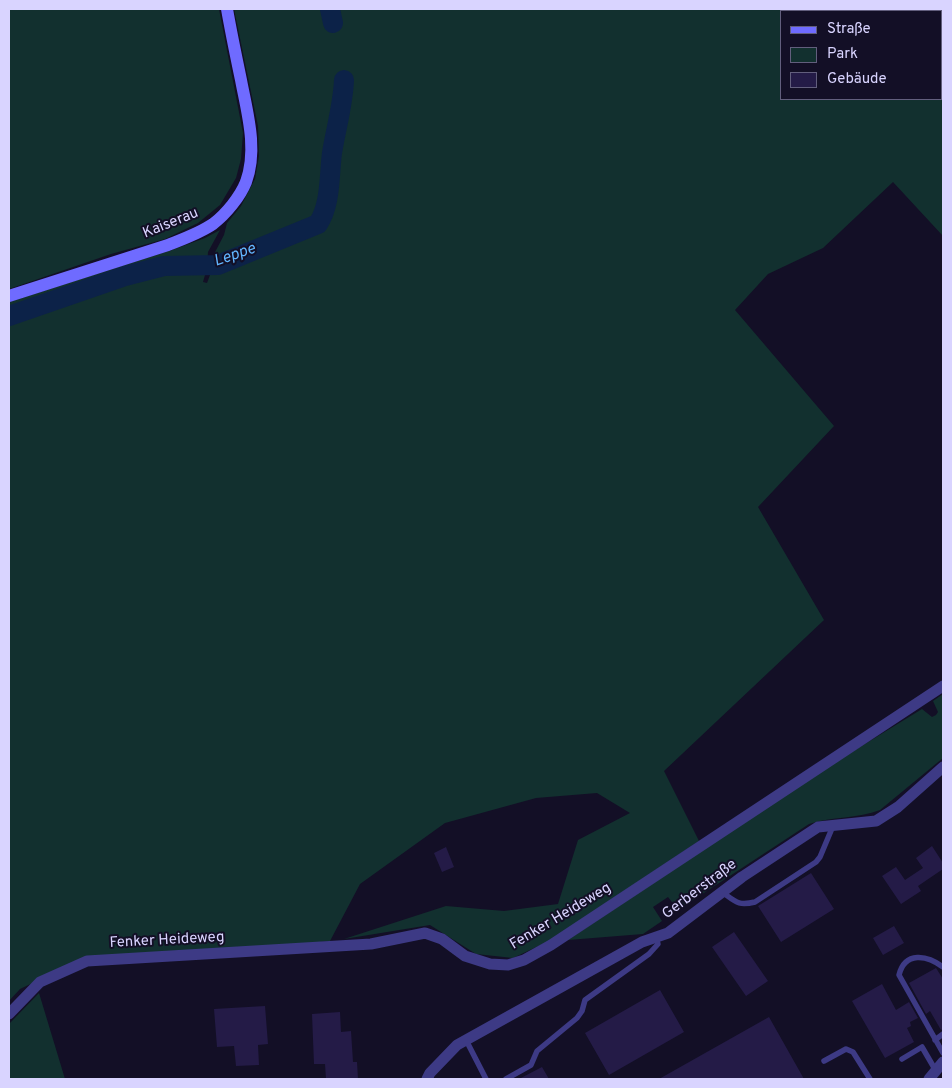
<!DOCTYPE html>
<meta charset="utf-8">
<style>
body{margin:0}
#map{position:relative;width:952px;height:1088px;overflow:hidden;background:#130f26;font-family:Overpass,sans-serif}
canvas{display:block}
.frame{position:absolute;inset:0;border:10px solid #d9d4ff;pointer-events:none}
.legend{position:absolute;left:780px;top:10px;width:162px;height:90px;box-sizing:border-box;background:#130f26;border:1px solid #625e7d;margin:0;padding:6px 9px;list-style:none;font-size:15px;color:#d9d4ff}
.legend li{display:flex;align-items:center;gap:10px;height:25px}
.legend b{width:25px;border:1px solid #625e7d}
</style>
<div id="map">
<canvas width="952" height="1088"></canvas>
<div class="frame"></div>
<ul class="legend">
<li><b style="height:6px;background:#6f6bff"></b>Straße</li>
<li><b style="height:14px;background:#12302f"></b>Park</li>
<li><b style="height:14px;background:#241b47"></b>Gebäude</li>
</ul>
</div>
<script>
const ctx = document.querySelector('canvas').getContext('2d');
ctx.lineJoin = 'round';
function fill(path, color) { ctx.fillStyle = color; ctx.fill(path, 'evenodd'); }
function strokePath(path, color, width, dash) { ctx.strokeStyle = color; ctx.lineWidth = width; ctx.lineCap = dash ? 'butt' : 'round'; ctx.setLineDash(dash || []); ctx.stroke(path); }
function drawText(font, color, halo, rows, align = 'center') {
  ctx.font = font + ' Overpass,sans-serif'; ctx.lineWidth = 4; ctx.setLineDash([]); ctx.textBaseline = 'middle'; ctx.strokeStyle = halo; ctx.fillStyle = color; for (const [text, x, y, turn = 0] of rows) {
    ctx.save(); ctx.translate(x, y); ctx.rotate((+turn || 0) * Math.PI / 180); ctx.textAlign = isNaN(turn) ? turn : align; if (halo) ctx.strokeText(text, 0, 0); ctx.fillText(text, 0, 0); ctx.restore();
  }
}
const green = new Path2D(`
 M9,9h210l24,124 -2,26 -5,19 -16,27 -22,18 -33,16 -54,15 -102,35z
 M234,9h709v227l-50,-54 -70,66 -55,26 -33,36 99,116 -76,81 66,113 -160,151 35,70 -150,100 -36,17 -37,-4 -46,-29 -86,14 102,-33 58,5 54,-7 20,-64 52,-27 -33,-20 -61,5 -91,25 -85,61 -30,57 -127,12 -116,4 -67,32 -11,12v-699l163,-52 33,-12 15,-8 -12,22 -1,16 -4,14 4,1 6,-16v-11l11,-21 3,-12 14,-17 14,-27 4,-23 -1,-30zM781,11h160v88h-160z
 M943,694v64l-63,52c-22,9 -48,6 -71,14l-131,86 -10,-13 -15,10 9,14 -19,13 -75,6 261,-174 93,-57 10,8 4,-2 2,-3 -5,-11z
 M39,993l26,86h-56v-55z`);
const river = new Path2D(`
 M330,9l3,14
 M9,316l116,-40 39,-10 54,-1 100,-41c13,-20 11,-48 14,-71 4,-25 11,-48 12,-73`);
const building = new Path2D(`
 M932,846l11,17v6l-25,17 3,5 -20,13 -19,-28 14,-9 9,13 18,-12 -7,-10z
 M446,847l8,20 -12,5 -8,-19z
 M811,873l23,36 -53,33 -23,-36z
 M894,926l10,17 -21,12 -10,-17z
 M734,932l34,49 -22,15 -34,-49z
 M936,968l7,11v50l-2,1 -11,-19 -4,3 -17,-31z
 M882,984l14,26 13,-8 9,16 -8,4 1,4 -4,2 7,14 -29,16 -33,-57z
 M660,990l24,42 -75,43 -24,-42z
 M265,1006l3,38 -10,1 1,20 -23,1 -2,-20 -17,1 -3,-38z
 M340,1012l1,20 10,-1 2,31h4l1,17h-32l-1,-15h-11l-2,-50z
 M769,1017l35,62h-145z
 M542,1067l7,12h-30z`);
const service = new Path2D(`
 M722,892c14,10 16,14 33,10l61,-40 4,-5 13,-31
 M943,967c-16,-12 -38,-16 -44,8l44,78
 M466,1040l20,39
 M935,1040l8,-6
 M902,1059l20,-12 14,24
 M824,1061l22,-12 7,3 17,27
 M506,1079l25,-14 6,-14 40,-33 5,-7 3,-11 64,-46 9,-10 -2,-7`);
const minor = new Path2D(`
 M9,1014l31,-32 47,-21 284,-17 54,-11 17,6 23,17 25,8 18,1 16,-5 27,-15 392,-259
 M427,1079l3,-6 27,-28 185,-103 26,-9 74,-56 76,-50 58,-6 22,-14 45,-40
 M929,1079l14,-17`);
const secondary = new Path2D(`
 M9,296l159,-51c15,-6 32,-12 45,-21 13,-10 27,-27 33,-42 12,-33 1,-70 -5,-102 -5,-24 -10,-48 -14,-71`);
const streetNames = [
 ["Kaiserau",171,224,-22],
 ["Gerberstraße",700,890,-37],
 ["Fenker Heideweg",561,917,-31],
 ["Fenker Heideweg",167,941,-3]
];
const waterNames = [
 ["Leppe",235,256,-19]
];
fill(green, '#12302f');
strokePath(river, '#0c2248', 20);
fill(building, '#241b47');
strokePath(service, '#3d3a85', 5.5);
strokePath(minor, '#3d3a85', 11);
strokePath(secondary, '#6f6bff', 12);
drawText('15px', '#d9d4ff', '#130f26', streetNames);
drawText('italic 16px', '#62b6ff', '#130f26', waterNames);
</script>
